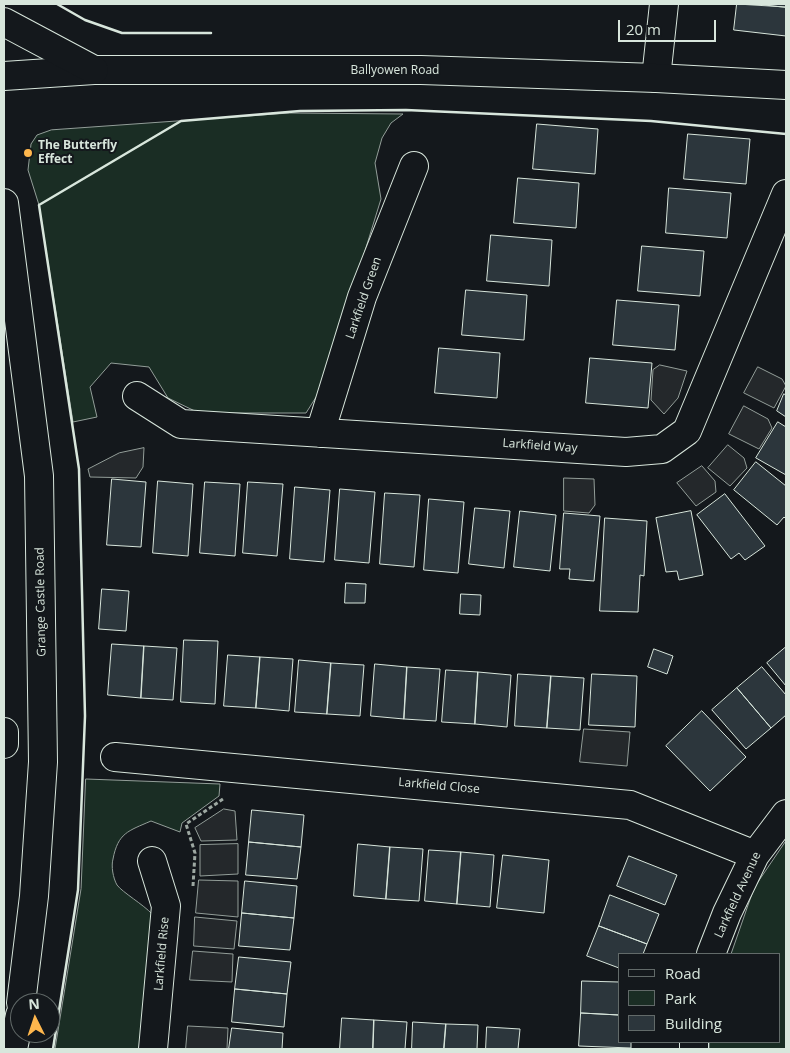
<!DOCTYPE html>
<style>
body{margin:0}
#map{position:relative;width:790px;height:1053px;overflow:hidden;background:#14181c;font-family:"Open Sans",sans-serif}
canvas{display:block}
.frame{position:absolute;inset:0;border:5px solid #d8e6dc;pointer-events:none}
.legend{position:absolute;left:618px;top:953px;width:162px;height:90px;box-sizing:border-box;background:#14181c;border:1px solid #626a69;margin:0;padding:6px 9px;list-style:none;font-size:15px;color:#d8e6dc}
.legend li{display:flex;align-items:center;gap:10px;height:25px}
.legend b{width:25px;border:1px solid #626a69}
.north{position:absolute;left:10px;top:993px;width:50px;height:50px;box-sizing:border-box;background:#14181c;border:1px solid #626a69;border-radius:50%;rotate:356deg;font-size:14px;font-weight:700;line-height:20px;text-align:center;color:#d8e6dc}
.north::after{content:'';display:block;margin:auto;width:18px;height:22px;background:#ffb74d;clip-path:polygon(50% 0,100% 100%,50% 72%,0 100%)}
.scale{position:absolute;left:618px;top:20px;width:98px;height:22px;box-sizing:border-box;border:2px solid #d8e6dc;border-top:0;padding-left:6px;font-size:15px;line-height:18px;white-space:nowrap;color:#d8e6dc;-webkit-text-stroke:4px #14181c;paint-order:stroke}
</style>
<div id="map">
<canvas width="790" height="1053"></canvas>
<div class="frame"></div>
<ul class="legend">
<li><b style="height:6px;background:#14181c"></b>Road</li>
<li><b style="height:14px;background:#1a2d24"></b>Park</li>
<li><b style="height:14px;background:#2c363c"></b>Building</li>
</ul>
<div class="north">N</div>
<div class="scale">20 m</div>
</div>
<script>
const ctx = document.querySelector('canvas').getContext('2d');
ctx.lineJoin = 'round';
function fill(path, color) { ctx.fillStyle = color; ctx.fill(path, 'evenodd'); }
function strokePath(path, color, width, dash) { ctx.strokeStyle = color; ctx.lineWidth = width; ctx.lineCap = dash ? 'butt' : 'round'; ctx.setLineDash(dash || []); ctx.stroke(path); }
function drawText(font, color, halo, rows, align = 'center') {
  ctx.font = font + ' "Open Sans",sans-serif'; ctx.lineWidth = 4; ctx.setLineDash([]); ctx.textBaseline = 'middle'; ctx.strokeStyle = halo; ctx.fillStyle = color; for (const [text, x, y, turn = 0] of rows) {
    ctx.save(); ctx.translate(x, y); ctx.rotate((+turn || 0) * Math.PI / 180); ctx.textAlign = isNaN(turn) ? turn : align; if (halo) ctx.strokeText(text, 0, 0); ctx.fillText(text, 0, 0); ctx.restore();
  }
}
const green = new Path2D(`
 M290,113l113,1 -12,9 -9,15 -7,25 6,36 -42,136 -21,59 -12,19h-107l-31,-15 -19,-31 -38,-4 -21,24 7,30 -24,5 -34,-217 -11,-35 3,-26 6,-9 14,-5z
 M86,779l134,5 -1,12 -37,27 -2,9 -29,-11c-23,10 -33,12 -38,38 -2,7 0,19 4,26 5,7 27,20 35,29l-9,135h-88l26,-160z
 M786,841v208h-77v-7h70v-88h-48l23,-66z`);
const parking = new Path2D(`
 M660,365l27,6 -9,27 -14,16 -13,-14 2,-30z
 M758,367l24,12 4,7 -12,22 -30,-15z
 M744,406l24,13 4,9 -13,21 -30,-15z
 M728,445l16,13 3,10 -17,18 -22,-18z
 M144,448l-1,19 -7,11 -46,-1 -2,-8 31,-16z
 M702,466l13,15 1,11 -20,14 -19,-23z
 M564,478l30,1 1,26 -6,8 -25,-2z
 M584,729l46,3 -3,34 -47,-4z
 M224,809l11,2 2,29 -36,1 -6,-13z
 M238,844v30l-38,2v-31z
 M199,880l39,1v36l-42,-4z
 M195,917l42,4 -3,28 -40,-3z
 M193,951l40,3 -1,28 -42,-2z
 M188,1026l40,2 -1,21h-41z`);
const building = new Path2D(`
 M737,4l49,3v29l-52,-6z
 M756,4h30v3z
 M537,124l61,5 -3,45 -62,-5z
 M688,134l62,5 -4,45 -62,-5z
 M518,178l61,5 -3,45 -62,-5z
 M669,188l62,5 -4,45 -61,-5z
 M491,235l61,5 -3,46 -62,-5z
 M642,246l62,5 -4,45 -62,-5z
 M466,290l61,5 -3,45 -62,-5z
 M617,300l62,5 -4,45 -62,-5z
 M439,348l61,5 -3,45 -62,-5z
 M590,358l62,5 -4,45 -62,-5z
 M784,394l2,1v22l-9,-6z
 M778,422l8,5v48l-30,-17z
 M756,462l30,24v33l-2,-2 -7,8 -43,-35z
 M112,479l34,3 -5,65 -34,-2z
 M158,481l35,3 -5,72 -35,-3z
 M205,482l35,2 -5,72 -35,-3z
 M248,482l35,2 -6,72 -34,-3z
 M295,487l35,3 -6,72 -34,-3z
 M340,489l35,3 -6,71 -34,-3z
 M385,493l35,2 -6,72 -34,-3z
 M725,494l40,52 -20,14 -6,-7 -8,6 -34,-44z
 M429,499l35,3 -6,71 -34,-3z
 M475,508l35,3 -6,57 -35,-4z
 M520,511l36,4 -6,56 -36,-4z
 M691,511l12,64 -24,5 -2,-9 -11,1 -10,-54z
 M564,513l36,3 -6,65 -25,-2 1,-10h-10z
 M605,518l42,3 -3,55 -4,-1 -2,37 -38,-1z
 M346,583l20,1 -1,19h-20z
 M102,589l27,2 -3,40 -27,-2z
 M461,594l20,1 -1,20 -20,-1z
 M184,640l34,1 -3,63 -34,-2z
 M112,644l32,2 -3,52 -33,-3z
 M144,646l33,2 -4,52 -32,-2z
 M786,647v39l-19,-23z
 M654,649l19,7 -6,18 -19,-7z
 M228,655l32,2 -4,51 -32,-2z
 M260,657l33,2 -4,52 -33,-3z
 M299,660l32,3 -4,51 -32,-2z
 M331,663l33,2 -4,51 -33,-2z
 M375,664l32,3 -3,52 -33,-3z
 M407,667l33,2 -4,52 -32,-2z
 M762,667l24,28v20l-15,13 -34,-40z
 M446,670l32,2 -3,52 -33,-2z
 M478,672l33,3 -4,52 -32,-3z
 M518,674l33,2 -4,52 -32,-2z
 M592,674l45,2 -2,51 -46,-2z
 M551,676l33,2 -4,52 -33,-2z
 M737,688l34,40 -25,21 -34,-39z
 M702,711l44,46 -36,34 -44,-45z
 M252,810l52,5 -3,32 -52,-5z
 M249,842l52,5 -4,32 -51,-4z
 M358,844l32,3 -4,52 -32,-3z
 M390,847l33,2 -4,52 -33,-2z
 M429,850l32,2 -4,52 -32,-3z
 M461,852l33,3 -4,52 -33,-3z
 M503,855l46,5 -5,53 -47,-5z
 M629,856l48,19 -12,30 -48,-19z
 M245,881l52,5 -3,32 -52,-5z
 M610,895l49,19 -12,30 -48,-18z
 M242,913l52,5 -4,32 -51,-4z
 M599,926l48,18 -4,10h-24v14l-32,-12z
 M239,957l52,5 -4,32 -52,-5z
 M582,981l37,1v33l-38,-2z
 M235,989l52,5 -3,33 -52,-5z
 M581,1013l38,2v27h12v6l-52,-2z
 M342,1018l32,2 -1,29h-33z
 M374,1020l33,2 -2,27h-32z
 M413,1022l33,2 -2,25h-32z
 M446,1024l32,1 -1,24h-33z
 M487,1027l33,2 -2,20h-32z
 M232,1028l51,5 -1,16h-53z`);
const path = new Path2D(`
 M193,886l2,-33 -9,-29 37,-25`);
const minor = new Path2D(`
 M656,78l8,-74
 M137,396l44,28 445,28 36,-3 25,-18 99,-237
 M320,433l42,-136 52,-131
 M115,757l515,48 125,50
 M152,861l14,45 -13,143
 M711,954l16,-41 28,-58 31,-41
 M694,1049v-7`);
const tertiary = new Path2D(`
 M4,76l90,-6h327l235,8 130,7`);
const secondary = new Path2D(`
 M4,22l90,48
 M4,203l35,273 4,286 -9,134 -13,107
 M4,732v12
 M13,1049l7,-34`);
const wall = new Path2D(`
 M57,4l28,16 37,13h89
 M53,1049l25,-159 7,-174 -6,-247 -40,-264 142,-84 119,-10 106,-1 245,11 135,13`);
const markers = [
 [28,153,5,"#ffb74d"]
];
const streetNames = [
 ["Ballyowen Road",395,71],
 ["Larkfield Green",364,298,-71],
 ["Larkfield Way",540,446,4],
 ["Grange Castle Road",41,602,-91],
 ["Larkfield Close",439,786,5],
 ["Larkfield Avenue",738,895,-65],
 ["Larkfield Rise",162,954,-85]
];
const poiNames = [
 ["The Butterfly",38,146],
 ["Effect",38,160]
];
fill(green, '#1a2d24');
strokePath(green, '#939e99', 1);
fill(parking, '#24282b');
strokePath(parking, '#939e99', 1);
fill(building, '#2c363c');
strokePath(building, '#d8e6dc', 1);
strokePath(minor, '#d8e6dc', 30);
strokePath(tertiary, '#d8e6dc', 30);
strokePath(secondary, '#d8e6dc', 30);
strokePath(path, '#9da8a2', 3, [4, 2.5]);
strokePath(minor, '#14181c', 28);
strokePath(tertiary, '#14181c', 28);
strokePath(secondary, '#14181c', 28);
strokePath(wall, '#d8e6dc', 2.5);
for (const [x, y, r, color] of markers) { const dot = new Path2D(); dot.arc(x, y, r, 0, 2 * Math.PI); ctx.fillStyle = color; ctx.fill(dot); strokePath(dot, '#14181c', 2); }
drawText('12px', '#d8e6dc', '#14181c', streetNames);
drawText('bold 12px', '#d8e6dc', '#14181c', poiNames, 'left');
</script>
